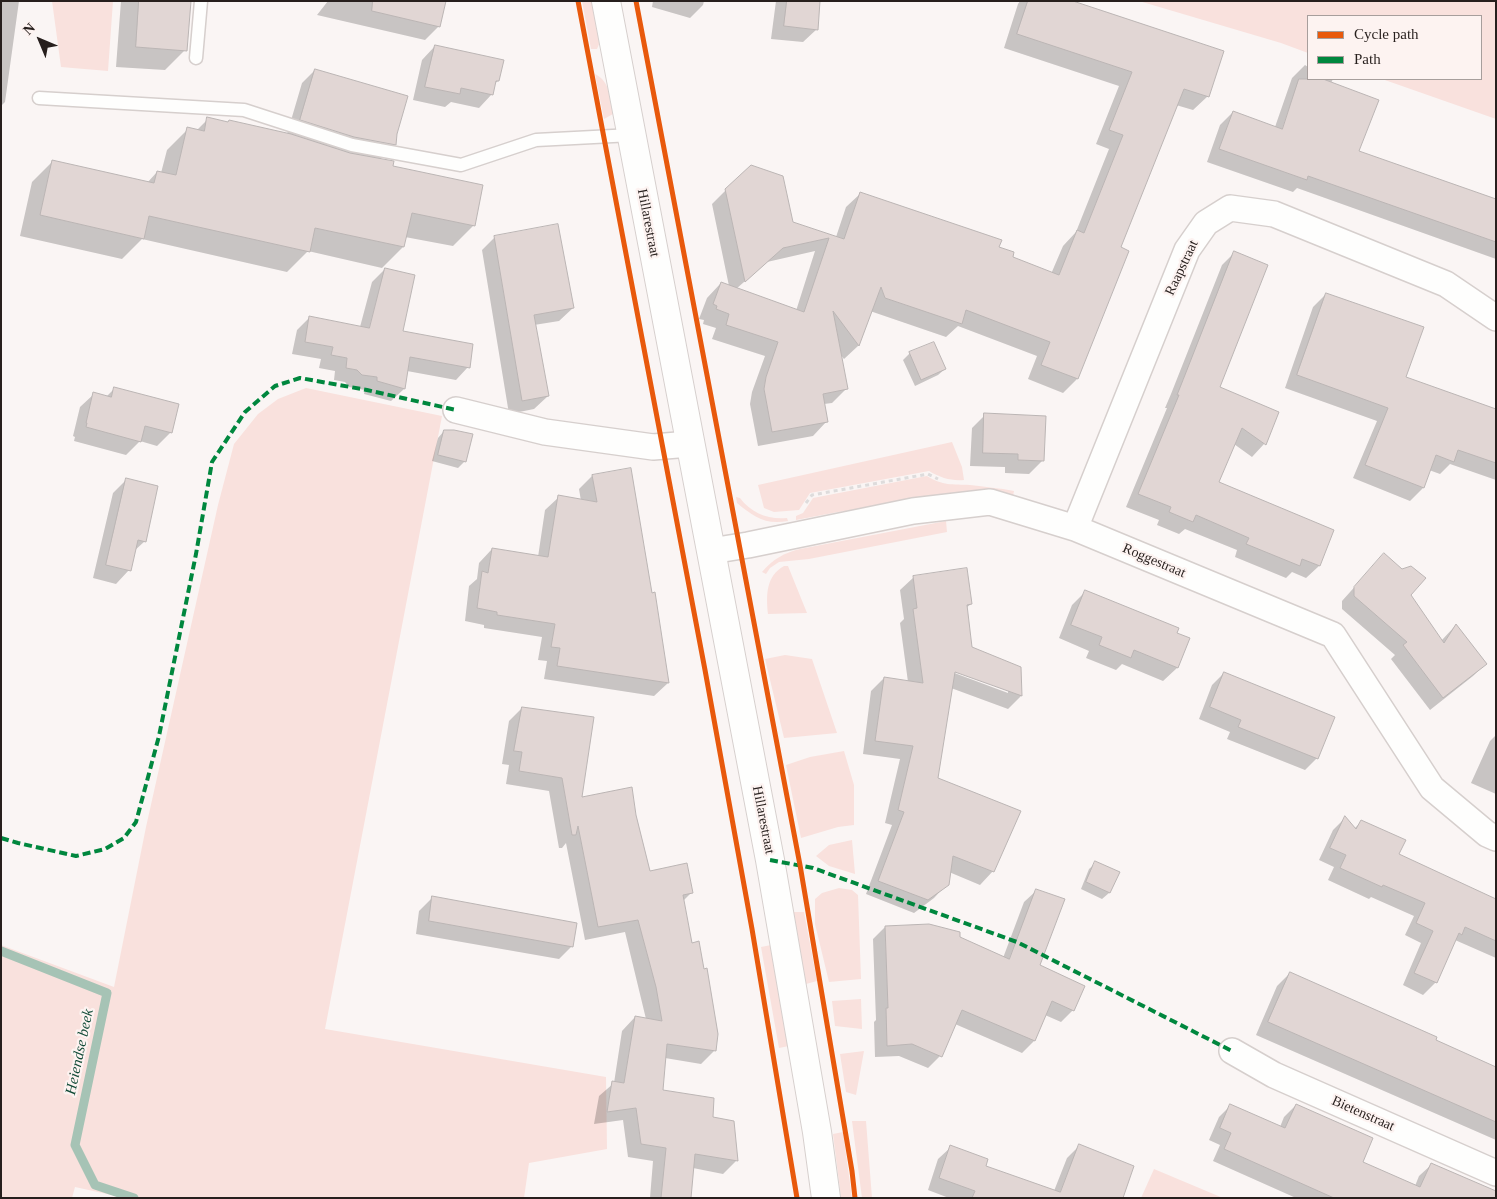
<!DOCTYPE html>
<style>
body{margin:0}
#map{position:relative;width:1497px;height:1199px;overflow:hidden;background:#faf5f4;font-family:Georgia,serif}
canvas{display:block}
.frame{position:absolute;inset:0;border:2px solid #271f1d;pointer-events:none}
.legend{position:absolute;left:1307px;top:15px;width:175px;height:65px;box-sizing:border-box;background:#fdf3f1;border:1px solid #a79e9c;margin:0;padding:6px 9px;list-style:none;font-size:15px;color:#271f1d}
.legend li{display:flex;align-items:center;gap:10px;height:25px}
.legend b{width:25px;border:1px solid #a79e9c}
.north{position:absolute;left:15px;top:15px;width:50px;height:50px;-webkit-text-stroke:4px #fdf3f1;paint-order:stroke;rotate:315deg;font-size:14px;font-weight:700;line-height:20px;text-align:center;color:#271f1d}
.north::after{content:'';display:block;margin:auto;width:18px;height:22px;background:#271f1d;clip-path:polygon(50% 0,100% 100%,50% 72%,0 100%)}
</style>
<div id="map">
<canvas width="1497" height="1199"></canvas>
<div class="frame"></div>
<ul class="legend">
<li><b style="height:6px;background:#e8590c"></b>Cycle path</li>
<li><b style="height:6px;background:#00873e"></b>Path</li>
</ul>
<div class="north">N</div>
</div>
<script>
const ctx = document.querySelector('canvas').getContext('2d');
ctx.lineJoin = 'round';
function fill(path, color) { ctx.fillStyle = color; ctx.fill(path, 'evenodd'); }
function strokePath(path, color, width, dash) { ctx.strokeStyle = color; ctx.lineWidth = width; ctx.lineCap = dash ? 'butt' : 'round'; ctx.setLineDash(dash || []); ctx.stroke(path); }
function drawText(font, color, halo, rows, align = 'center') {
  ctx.font = font + ' Georgia,serif'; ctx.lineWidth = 4.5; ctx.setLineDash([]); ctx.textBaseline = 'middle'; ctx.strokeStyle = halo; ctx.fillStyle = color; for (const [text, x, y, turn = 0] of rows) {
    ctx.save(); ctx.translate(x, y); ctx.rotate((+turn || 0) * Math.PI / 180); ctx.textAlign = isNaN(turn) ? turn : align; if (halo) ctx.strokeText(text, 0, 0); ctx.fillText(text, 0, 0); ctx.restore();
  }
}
const green = new Path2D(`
 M52,1h61l-5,70 -47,-4z
 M582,1h10l8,41 -3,7h-6z
 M1139,1h357v118l-114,-40h99v-63h-173v37l-27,-10z
 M595,74c15,7 16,26 18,40l-9,5z
 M306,388l136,28 -117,613 281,48 1,72 -78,14 -5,35h-399l-50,-11 -3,11h-71v-253l113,42 32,-160 72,-322 16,-61 24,-30 20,-15z
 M952,442l10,25 2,13c-13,1 -23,-2 -35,-9l-119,22 -11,17 -25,2 -10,-4 -6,-23z
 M927,476c16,10 25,8 43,9 15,2 29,3 44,6l-1,5 -108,7 -67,9 -42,8v-4l7,-3 10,-15z
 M736,497l4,1c11,15 29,22 47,20l1,3c-23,4 -34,-4 -51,-18z
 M946,521l1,11 -138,27 -30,3 -9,6 -4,6 -4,-2c11,-13 22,-19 38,-23z
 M784,566h4l19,47 -39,1c-2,-19 -2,-38 16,-48z
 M785,655l27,4 25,74 -53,5 -19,-79z
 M844,751l10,34v40l-16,2 -37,11 -15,-73 24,-8z
 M852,840l3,34 -26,-8 -13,-10 13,-11z
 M839,888l13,2 6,5 3,84 -32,3 -14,-58v-25l7,-6z
 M793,912h11l13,69 -11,3z
 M771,945l18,101 -10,2 -18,-101z
 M861,999l1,30 -27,-3 -3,-25z
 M864,1051l-8,44 -10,-3 -6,-38z
 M852,1121h14l6,77h-10z
 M843,1132l9,66h-11l-8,-64z
 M1154,1169l69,29h-82z`);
const shadow = new Path2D(`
 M1,1h18l-14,101 -4,4z
 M121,1h68l-4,49 -20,20 -49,-3z
 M328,1h115l-4,25 -14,14 -108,-25z
 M653,1h51l-1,4 -13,13 -38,-11z
 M776,1h43l-2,28 -14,13 -32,-3z
 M1020,1h49l139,95 -15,14 -17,-5 -57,143 9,4 -51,127 -14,14 -35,-14 9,-23 -79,-30 -12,11 -76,-26 -12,35 -14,13 -4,-5 7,34 -15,15 -8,1 3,17 -14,15 -55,10 -8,-42 2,-12 13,-36 -53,-17 4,-11 -13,-4 1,-4 -5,-1 8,-21 14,-15 8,3 -17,-82 14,-14 66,33 44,14 10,-30 15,-14 137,55 13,9 40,17 12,-28 13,-14 33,-83 -13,-5 23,-58 -115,-38 14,-44zM815,251l-19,60 -60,-22 31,-27z
 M435,46l63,35 -4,3 -2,10 -13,14 -28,-6 -6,5 -32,-7 9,-40z
 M1305,65l3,2v12h25l-2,4 26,68 139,49v59l-199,-71 -4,4 -86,-30 13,-37 13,-13 42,15 17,-49z
 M315,70l81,63 -1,11 -16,16 13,7 82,58 -21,21 -48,-9 -2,10 -21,21 -74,-17 -21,21 -145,-33 -20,20 -102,-23 12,-54 21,-21 94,22 10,-11 4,1 6,-23 21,-21 8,2 12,-12 79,15 15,-51z
 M495,237l78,71 -14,13 -25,4 14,71 -14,13 -25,5 -27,-164z
 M1234,253l-16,135 60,25 -14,31 -12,13 -18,-13 -17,39 116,47 -14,36 -13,12 -14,-6 -6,6 -51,-21 2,-7 -52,-21 -6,5 -22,-9 2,-5 -33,-13 41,-99h-2l6,-14 51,-129z
 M385,269l16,63 67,35 -12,13 -49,-9 -3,18 -13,12 -27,-7 1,-4 -16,-3 -4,-5 -11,-2 1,-9 -16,-3 2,-9 -29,-5 5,-24 13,-13 50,10 12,-45z
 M1326,294l78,84 92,32v70l-46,-16 -10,10 -11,-4 -6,18 -13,13 -57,-23 24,-57 -92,-33 28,-81z
 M910,353l35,16 -7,6 -23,11 -12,-26z
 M115,388l56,44 -14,14 -17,-5 -14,14 -52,-14 1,-4 -2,-1 7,-29 14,-13 12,3z
 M985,415l58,45 -14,14 -24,-1v-6l-35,-1 2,-38z
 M444,431l21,30 -7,7 -26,-7 6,-23z
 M592,476l76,207 -14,13 -110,-17 3,-18 -9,-1 4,-23 -58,-9v-3l-19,-4 4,-35 8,-7 2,-16 13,-14 46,8 7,-47 14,-13 22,4 -2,-12z
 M126,480l19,61 -12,11 -4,18 -13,14 -23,-6 20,-85z
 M1384,554l25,41 32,46 15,-16 30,38 -13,13 -43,34 -39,-51 4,-4 -53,-46v-8z
 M914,577l57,27 -5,4 5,40 49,20 1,28 -13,13 -57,-21 -15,90 57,93 -13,14 -31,-13 -2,12 -13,14 -20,15 -48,-19 26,-69 -7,-2 15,-64 -37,-5 8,-63 13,-13 24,4 -8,-59 4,-4 -4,-29zM950,668l58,22v3l-59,-22z
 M1085,592l103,47 -11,29 -14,13 -41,-17 -6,6 -30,-12 3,-7 -30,-13 13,-33z
 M1224,673l93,85 -12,12 -78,-31 3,-7 -31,-13 13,-34z
 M522,708l58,90 55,17 14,57 42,21 -8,8 31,150 -13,13 -36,-6 -3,33 50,27 21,4 3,39 -13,13 -30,-6 -3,30h-40l3,-37 -25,-4 -5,-37 -29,4 5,-28 15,-13 8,-52 13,-14 11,2 -21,-87 -40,8 -19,-97 -4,5h-3l-10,-57 -43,-7 3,-19 -7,-1 7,-43z
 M1496,735v59l-25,-11 19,-42z
 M1345,818l9,11 8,-8 35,34 99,45v58l-41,-18 -19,42 -13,13 -20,-10 18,-42 -16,-8 9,-19 -43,-19 -2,2 -41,-19 6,-13 -15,-7 14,-30z
 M1096,863l22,10 -9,20 -7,6 -21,-10 8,-20z
 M1037,890l1,76 35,44 -12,12 -16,-7 -11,26 -12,12 -67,-29 -15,32 -12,12 -29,-12 -24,1 -1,-35 2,-2 -3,-81 12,-12 74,11 44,20 21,-56z
 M433,897l139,49 -13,13 -143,-25 3,-23z
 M1290,973l206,95v72l-240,-105 21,-49z
 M1231,1105l49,22 4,-10 12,-12 65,58 54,23 4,-10 12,-11 65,33h-200l-83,-37 7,-16 -11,-5 10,-23z
 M1079,1146l7,52h-137l-21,-8 10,-31 13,-12 33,20 70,24 13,-33z`);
const stream = new Path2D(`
 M1,951l106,42 -32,152 20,40 39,13`);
const building = new Path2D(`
 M139,1h52l-4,50 -51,-4z
 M373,1h73l-6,26 -68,-16z
 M787,1h33l-2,29 -34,-4z
 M1028,1h45l151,50 -15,46 -25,-8 -63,158 8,4 -51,128 -37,-14 9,-23 -84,-32 -4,14 -77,-26 -4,-11 -22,59 -26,-35 15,78 -25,5 5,28 -56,10 -8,-43 2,-12 12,-35 -52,-17 3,-11 -13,-5 1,-3 -4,-2 8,-22 83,30 25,-74 -46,10 -38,34 -20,-93 26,-24 32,11 10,46 51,17 16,-47 142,48 -3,7 15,5 -1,5 46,18 18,-45 7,3 39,-98 -14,-5 23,-58 -115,-38z
 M435,45l69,15 -5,21h-3l-3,14 -32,-7 -1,6 -35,-7z
 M315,69l93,27 -11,38 -1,11 -42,-8 -54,-17z
 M1299,79h24l56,21 -20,51 137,48v43l-188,-66 -1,4 -88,-31 14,-38 49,18z
 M207,117l21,5 1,-2 62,14 59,19 44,8 -1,5 90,19 -8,41 -63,-13 -8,34 -89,-19 -5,24 -161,-36 -5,23 -104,-24 12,-55 102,23 3,-12 19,4 11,-48 17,4z
 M558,224l16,84 -40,7 15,81 -27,5 -28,-165z
 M1234,251l34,14 -48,122 59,25 -13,33 -24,-17 -23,54 115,48 -14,36 -18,-7 -2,7 -54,-22 3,-6 -53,-23 -3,7 -24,-10 2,-5 -33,-13 41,-99h-2l6,-15z
 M385,268l30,7 -12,56 70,13 -3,24 -60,-11 -5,32 -28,-8v-4l-15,-2 -5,-5 -11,-2 1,-10 -16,-3 2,-8 -28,-5 4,-26 60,12z
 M1326,293l98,34 -18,50 90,32v54l-38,-13 -4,12 -18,-7 -12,33 -59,-23 23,-57 -91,-33z
 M934,342l12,27 -25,11 -12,-28z
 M114,387l65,17 -7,29 -27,-7 -4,16 -55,-15 1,-4h-1l7,-31 18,5z
 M984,413l62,3 -2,45 -26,-1v-6l-35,-1z
 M444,430h10l19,4 -7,28 -28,-7z
 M631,468l21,125 3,-1 14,91 -112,-17 3,-18 -9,-1 4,-23 -58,-9v-3l-20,-4 5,-37 6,2 4,-25 56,9 10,-62 39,7 -5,-27z
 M126,478l32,8 -12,56 -8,-2 -7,31 -25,-6z
 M1384,553l18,16 9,-3 15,12 -15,17 33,48 12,-19 31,40 -44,34 -40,-53 4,-3 -53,-46v-9z
 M967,568l5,36 -5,1 5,42 49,20 1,29 -67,-24 -17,106 83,33 -27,61 -41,-16 -4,29 -21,15 -50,-19 26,-69 -6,-2 15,-64 -38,-5 9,-64 39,6 -10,-74 4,-1 -4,-32z
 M1085,590l94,38 -2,5 13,5 -12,30 -44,-18 -3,8 -32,-13 3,-8 -31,-12z
 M1224,672l111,45 -17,42 -80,-32 3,-7 -31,-13z
 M522,707l72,10 -12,80 50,-10 4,28 14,56 37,-8 6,30 -10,2 9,48 7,-2 5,28 3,-1 11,66 -2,17 -49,-7 -4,46 51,8 -1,19 21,4 4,40 -43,-7 -4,44h-30l5,-50 -25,-4 -5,-36 -29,4 5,-31 12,2 11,-67 27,5 -6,-34 -18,-67 -40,7 -20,-101 -2,9h-4l-10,-57 -43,-7 3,-19 -8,-1z
 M1345,816l11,13 5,-9 45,20 -7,14 97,45v42l-31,-14 -3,8 -3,-2 -22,50 -23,-10 19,-42 -17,-8 9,-20 -42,-18 -1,2 -42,-19 6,-13 -16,-7z
 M1095,861l25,11 -10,21 -24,-11z
 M1036,889l29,10 -25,66 45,21 -11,25 -22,-10 -17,40 -73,-31 -20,47 -30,-13 -25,2 -1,-38h2l-3,-82 44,-2 31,8v5l49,22z
 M432,896l145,27 -4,24 -144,-26z
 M1290,972l147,65 -1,3 60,27v55l-228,-100z
 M1230,1104l55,24 11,-24 77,34 -10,24 57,25 11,-24 65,28v7h-162l-110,-49 7,-16 -11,-5z
 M1079,1144l55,22 -11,32h-151l3,-7 -36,-13 11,-33 38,14 -2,7 74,26z`);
const path = new Path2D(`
 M806,503l6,-8 116,-21 10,5`);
const service = new Path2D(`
 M196,58l5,-57
 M39,98l205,12 108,35 109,20 75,-25 96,-5`);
const minor = new Path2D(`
 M456,410l89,22 108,15 37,-3
 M1075,528l112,-278 19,-27 24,-15 44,6 172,70 50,34
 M711,551l37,-6 165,-34 77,-9 85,26 258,107 99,153 55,46 9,4
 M1232,1051l42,24 222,98`);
const secondary = new Path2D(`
 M606,1l164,859 47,272 9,66`);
const quiet = new Path2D(`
 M1,838l17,5 58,13 29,-7 19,-11 12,-16 23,-86 37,-182 16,-92 33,-50 30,-26 25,-8 67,12 89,20
 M770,860l43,8 204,74 215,109`);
const cycleway = new Path2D(`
 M578,1l127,669 47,259 45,269
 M636,1l164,864 52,306 3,27`);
const streetNames = [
 ["Hillarestraat",648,223,79],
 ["Raapstraat",1182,268,-65],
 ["Roggestraat",1154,561,23],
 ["Hillarestraat",763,820,79],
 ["Bietenstraat",1363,1114,24]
];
const waterNames = [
 ["Heiendse beek",80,1052,-78]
];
fill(green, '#f9e1dd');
fill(shadow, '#0003');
strokePath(stream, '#a6c3b5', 9);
fill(building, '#e1d6d4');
strokePath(building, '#bbb5b4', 1);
strokePath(service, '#d6cfcd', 15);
strokePath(minor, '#d6cfcd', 28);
strokePath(secondary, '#d6cfcd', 30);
strokePath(path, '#dedcdc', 3, [4, 4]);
strokePath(service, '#fefefd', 12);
strokePath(minor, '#fefefd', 25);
strokePath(secondary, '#fefefd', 28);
strokePath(quiet, '#00873e', 4, [8, 4]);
strokePath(cycleway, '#e8590c', 5);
drawText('14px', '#271f1d', '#fdf3f1', streetNames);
drawText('italic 15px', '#114b37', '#fdf3f1', waterNames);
</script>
